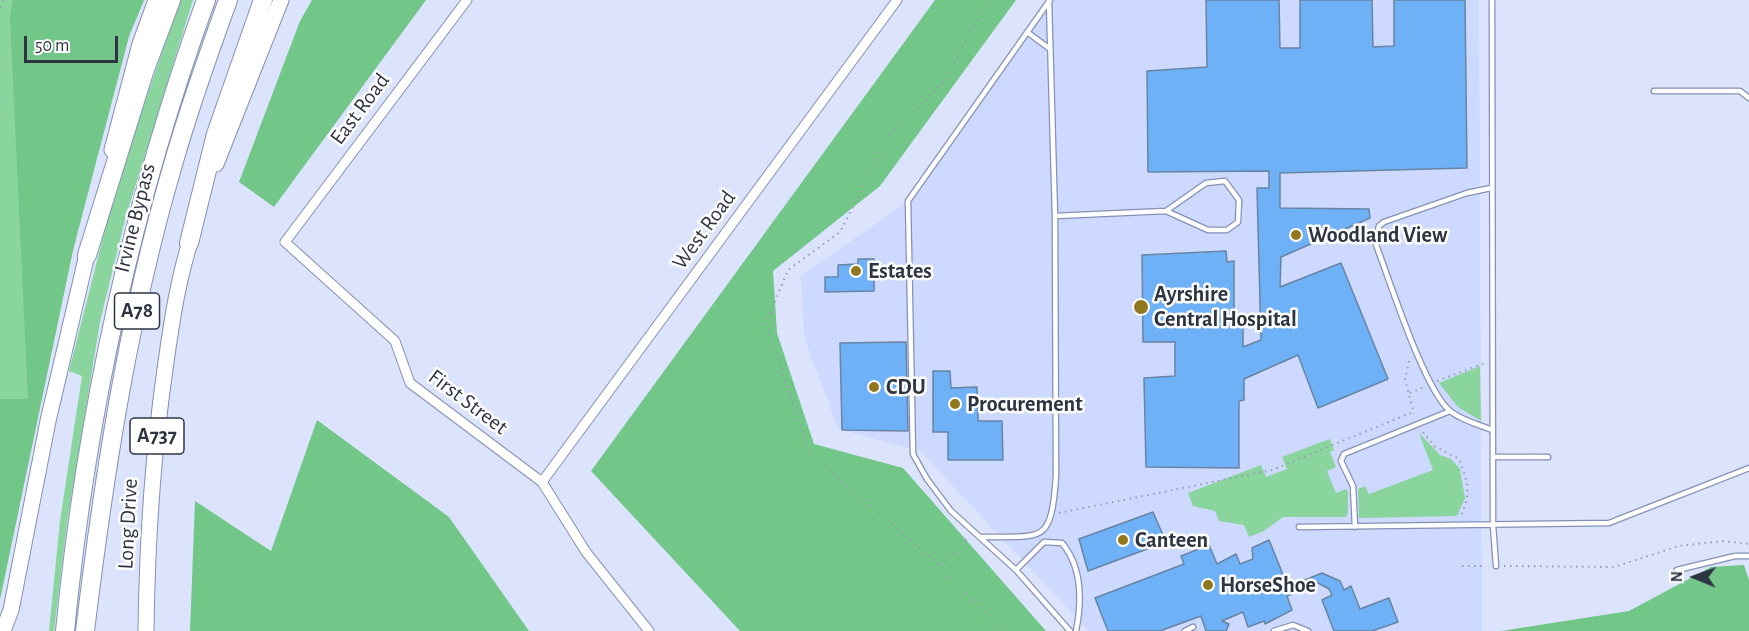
<!DOCTYPE html>
<style>
body{margin:0}
#map{position:relative;width:1749px;height:631px;overflow:hidden;background:#dce4fd;font-family:"Alegreya Sans",sans-serif}
canvas{display:block}
.north{position:absolute;left:1665px;top:547px;width:60px;height:60px;-webkit-text-stroke:4px #fff;paint-order:stroke;rotate:271deg;font-size:16px;font-weight:700;line-height:24px;text-align:center;color:#2f3443}
.north::after{content:'';display:block;margin:auto;width:21px;height:27px;background:#2f3443;clip-path:polygon(50% 0,100% 100%,50% 72%,0 100%)}
.scale{position:absolute;left:24px;top:36px;width:94px;height:27px;box-sizing:border-box;border:3px solid #2f3443;border-top:0;padding-left:8px;font-size:18px;line-height:21px;white-space:nowrap;color:#2f3443;-webkit-text-stroke:4px #fff;paint-order:stroke}
</style>
<div id="map">
<canvas width="1749" height="631"></canvas>
<div class="north">N</div>
<div class="scale">50 m</div>
</div>
<script>
const ctx = document.querySelector('canvas').getContext('2d');
ctx.lineJoin = 'round';
function fill(path, color) { ctx.fillStyle = color; ctx.fill(path, 'evenodd'); }
function strokePath(path, color, width, dash) { ctx.strokeStyle = color; ctx.lineWidth = width; ctx.lineCap = dash ? 'butt' : 'round'; ctx.setLineDash(dash || []); ctx.stroke(path); }
function drawText(font, color, halo, rows, align = 'center') {
  ctx.font = font + ' "Alegreya Sans",sans-serif'; ctx.lineWidth = 5; ctx.setLineDash([]); ctx.textBaseline = 'middle'; ctx.strokeStyle = halo; ctx.fillStyle = color; for (const [text, x, y, turn = 0] of rows) {
    ctx.save(); ctx.translate(x, y); ctx.rotate((+turn || 0) * Math.PI / 180); ctx.textAlign = isNaN(turn) ? turn : align; if (halo) ctx.strokeText(text, 0, 0); ctx.fillText(text, 0, 0); ctx.restore();
  }
}
const built = new Path2D(`
 M1054,0h425l3,631h-393l-169,-180 -82,-22 -34,-92 -3,-61 107,-75z`);
const green = new Path2D(`
 M0,0h144l-15,36 -56,214 -73,349z
 M180,0h13l-67,216 -26,106 -33,201 -13,108h-5l11,-110 22,-145 -13,-5 47,-185z
 M1480,366l1,55 -23,-14 -19,-24z
 M1419,433l21,22 11,4 9,10 5,29 -8,18 -98,2 -1,-29 7,-3 4,8 64,-24z
 M1330,439l4,11 -4,2 6,15 -9,4 9,22 10,-4 2,3v21l-2,4h-63l-19,14 -15,6 -5,-12 -25,-4 -4,-10 -22,-5 -5,-13 73,-28 5,12 21,-8 -5,-12z`);
const forest = new Path2D(`
 M13,0h131l-15,36 -56,214 -73,349v-200h28l-18,-381z
 M312,0h114l-152,207 -35,-25 61,-161z
 M935,0h81l-136,186 -107,85 4,62 37,111 89,24 143,163h-306l-149,-160z
 M317,420l132,97 80,114h-339l5,-130 76,50z
 M1744,565l5,15v51h-248l128,-20 82,-44z`);
const building = new Path2D(`
 M1206,0h73l1,48h20v-48h72l1,47 21,-1v-46h71l2,168 -187,5v35l89,1 1,9 -89,39 -1,30 61,-24 47,116 -70,29 -20,-53 -54,24v21l-5,1v67l-93,-1 -2,-89 31,-2v-34h-32l-1,-87 84,-4 1,11 7,-1v58l9,-2v30l18,-7 -4,-152h12v-17l-121,1 -1,-101 60,-4z
 M858,259h16v32l-49,1v-15h13v-12l20,-1z
 M906,342l2,89 -66,-1 -2,-87z
 M933,371h17l1,17 26,-1 1,34h24l1,39h-55v-28h-15z
 M1153,512l13,30 -78,29 -9,-32z
 M1269,540l19,47 34,-14 18,8 4,9 7,-4 9,23 29,-11 9,24 -26,9h-38l-12,-31 10,-5 -3,-6 -11,-6 -31,13 5,14 -27,14 -1,-3 -16,6 -5,-15 -21,9 7,3 -3,7h-20l-5,-15 -41,15h-52l-13,-33 89,-34 -3,-8 28,-11 8,19 19,-10 4,10 13,-5 -1,-11z`);
const path = new Path2D(`
 M992,0l-20,27 -27,54 -53,51 -52,100 -52,38 -22,53 43,129 131,114 63,65
 M0,7l4,-7
 M1409,361l-4,18 9,35
 M1437,381l48,-18
 M1410,393l14,-6
 M1423,432l11,14 25,13c10,25 12,35 1,59
 M1059,513l213,-43 141,-58
 M940,566l28,-28
 M1462,566h24
 M1504,566l110,1 65,-21 43,-5 27,3`);
const lane = new Path2D(`
 M1050,0l-142,201 5,253 14,25 24,32 65,59 54,61
 M1492,0l1,525 3,41
 M1027,32l23,17
 M1654,91h86l9,7
 M1491,188l-24,5 -83,29 -5,4 -4,16c14,36 49,148 75,169 11,9 30,14 42,19
 M1055,216l111,-5 42,19h19l11,-8 1,-22 -14,-19 -19,2 -40,28
 M1493,457h55
 M1299,527l310,-4 140,-55
 M1355,527l-2,-41 -12,-25 3,-7 106,-43
 M981,537c63,-1 70,8 75,-61l-1,-260 -6,-215
 M1016,570l28,-28 18,1c20,24 20,58 14,88
 M1677,570l58,-14h14
 M1185,631l8,-4
 M1274,631l19,-6 15,6`);
const street = new Path2D(`
 M467,0l-182,242 110,99 15,42 132,99 44,70 63,79
 M542,482l355,-482`);
const primary = new Path2D(`
 M112,150l28,-106 16,-44
 M216,164l65,-164
 M3,631l8,-21 37,-189 41,-175
 M146,631c1,-90 7,-180 20,-269 6,-43 13,-88 27,-129`);
const highway = new Path2D(`
 M189,243l27,-109 47,-134
 M87,255l57,-183 27,-72
 M65,631c21,-216 67,-427 141,-631
 M85,631c19,-156 43,-312 87,-463 16,-57 36,-113 56,-168`);
const markers = [
 [1296,235,6,"#91771d"],
 [856,271,6,"#91771d"],
 [1141,307,8,"#91771d"],
 [874,387,6,"#91771d"],
 [955,404,6,"#91771d"],
 [1123,540,6,"#91771d"],
 [1208,585,6,"#91771d"]
];
const shields = [
 [137,311,45],
 [157,436,54]
];
const shieldNames = [
 ["A78",137,311],
 ["A737",157,436]
];
const streetNames = [
 ["East Road",360,109,-53],
 ["Irvine Bypass",135,218,-76],
 ["West Road",704,230,-54],
 ["First Street",468,402,37],
 ["Long Drive",128,524,-87]
];
const poiNames = [
 ["Woodland View",1308,235],
 ["Estates",868,271],
 ["Ayrshire",1154,294],
 ["Central Hospital",1154,319],
 ["CDU",886,387],
 ["Procurement",967,404],
 ["Canteen",1135,540],
 ["HorseShoe",1220,585]
];
fill(built, '#cdd9ff');
fill(green, '#8ad49d');
fill(forest, '#71c688');
fill(building, '#6fb1f7');
strokePath(building, '#6884a3', 1.5);
strokePath(lane, '#8490b5', 7);
strokePath(street, '#8490b5', 11);
strokePath(primary, '#8490b5', 17);
strokePath(highway, '#8490b5', 20);
strokePath(path, '#959cb1', 2, [1.5, 4.5]);
strokePath(lane, '#fff', 4.5);
strokePath(street, '#fff', 9);
strokePath(primary, '#fff', 15);
strokePath(highway, '#fff', 18);
for (const [x, y, r, color] of markers) { const dot = new Path2D(); dot.arc(x, y, r, 0, 2 * Math.PI); ctx.fillStyle = color; ctx.fill(dot); strokePath(dot, '#fff', 2); }
for (const [x, y, w] of shields) { const box = new Path2D(); box.roundRect(x - w / 2, y - 18, w, 36, 4.5); ctx.fillStyle = '#fff'; ctx.fill(box); strokePath(box, '#2f3443', 1.5); }
drawText('bold 21px', '#2f3443', null, shieldNames);
drawText('22px', '#2f3443', '#fff', streetNames);
drawText('bold 22px', '#2f3443', '#fff', poiNames, 'left');
</script>
